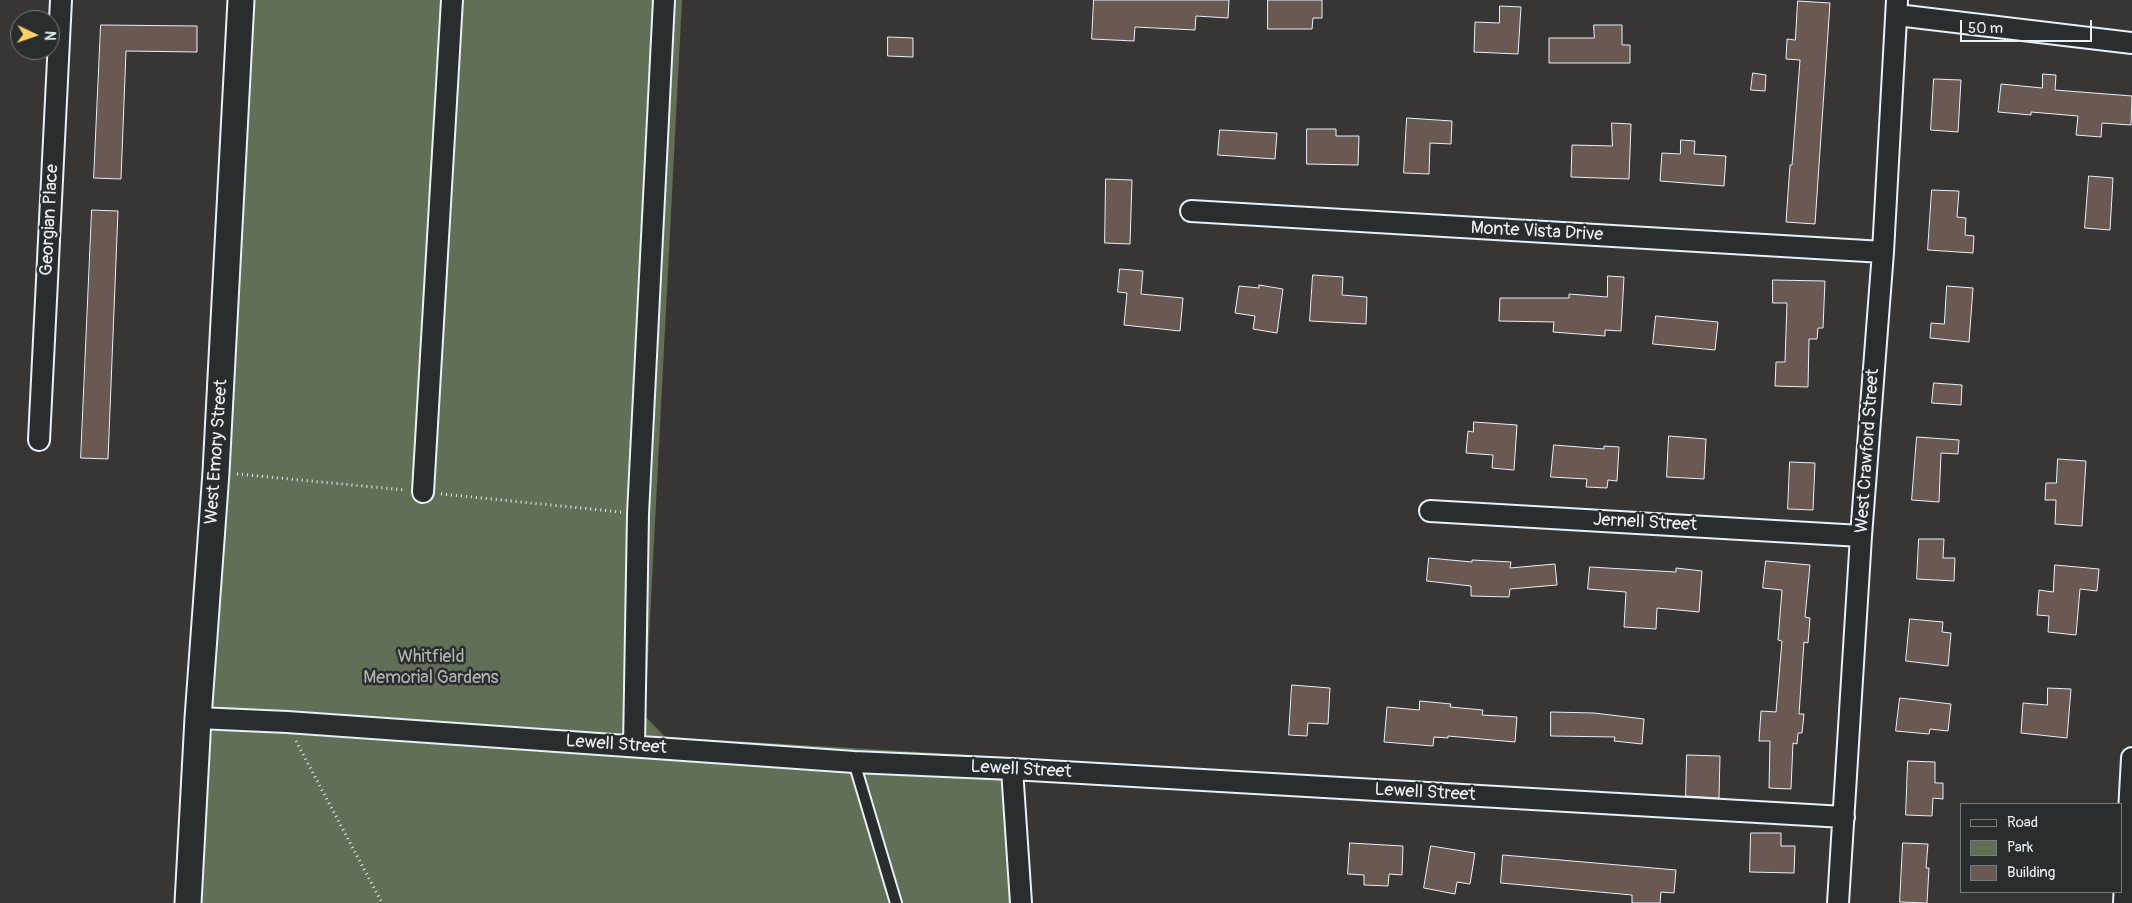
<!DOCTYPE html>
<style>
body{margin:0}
#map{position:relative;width:2132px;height:903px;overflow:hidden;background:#373635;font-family:Pangolin,sans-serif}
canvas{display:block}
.legend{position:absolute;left:1960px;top:803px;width:162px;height:90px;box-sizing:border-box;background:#2a2d2e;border:1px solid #767b7f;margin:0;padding:6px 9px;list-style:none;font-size:15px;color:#e8f1f8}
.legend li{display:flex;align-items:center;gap:10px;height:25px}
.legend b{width:25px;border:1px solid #767b7f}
.north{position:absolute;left:10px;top:10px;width:50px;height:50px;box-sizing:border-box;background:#2a2d2e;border:1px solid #767b7f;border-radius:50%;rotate:93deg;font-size:14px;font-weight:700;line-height:20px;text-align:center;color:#e8f1f8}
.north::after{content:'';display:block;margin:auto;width:18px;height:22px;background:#ffd166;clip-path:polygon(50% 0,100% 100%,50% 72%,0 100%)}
.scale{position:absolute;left:1960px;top:20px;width:132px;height:22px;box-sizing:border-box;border:2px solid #e8f1f8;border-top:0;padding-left:6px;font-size:15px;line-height:18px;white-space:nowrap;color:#e8f1f8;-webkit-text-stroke:4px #2a2d2e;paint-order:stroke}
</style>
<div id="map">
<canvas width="2132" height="903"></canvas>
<ul class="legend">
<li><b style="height:6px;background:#2a2d2e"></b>Road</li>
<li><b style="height:14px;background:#626e55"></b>Park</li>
<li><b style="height:14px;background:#6a5953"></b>Building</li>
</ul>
<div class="north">N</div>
<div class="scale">50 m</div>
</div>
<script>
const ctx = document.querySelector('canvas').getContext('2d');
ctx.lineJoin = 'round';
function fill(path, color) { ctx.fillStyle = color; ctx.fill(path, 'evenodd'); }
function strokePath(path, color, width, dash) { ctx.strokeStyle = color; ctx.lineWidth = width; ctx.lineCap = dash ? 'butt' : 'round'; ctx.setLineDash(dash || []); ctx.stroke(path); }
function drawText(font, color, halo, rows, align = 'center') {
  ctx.font = font + ' Pangolin,sans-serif'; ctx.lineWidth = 5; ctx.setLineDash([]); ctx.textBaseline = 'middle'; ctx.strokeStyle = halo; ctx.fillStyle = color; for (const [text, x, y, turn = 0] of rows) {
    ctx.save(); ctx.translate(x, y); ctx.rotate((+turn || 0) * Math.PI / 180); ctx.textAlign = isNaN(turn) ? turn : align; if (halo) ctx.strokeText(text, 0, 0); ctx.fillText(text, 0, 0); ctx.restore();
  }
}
const green = new Path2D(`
 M246,0h436l-37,716 20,21 355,21 12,145h-830l35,-652z`);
const building = new Path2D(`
 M1094,0h135l-1,18 -32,-2 -1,14 -60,-3 -1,14 -42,-2z
 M1268,0h54v18h-9l-1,11h-44z
 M1798,1l32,2 -15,221 -29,-2 4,-57h2l8,-105 -14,-1 1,-20 8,1z
 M1500,6l21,1 -3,47 -44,-2 1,-30 24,1z
 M101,25l96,1v26l-71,-1 -5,128 -27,-1z
 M1594,25h28v20h8v18h-81v-25h45z
 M888,37l25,1v19l-25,-1z
 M1753,73l13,2 -1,16 -14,-1z
 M2043,74l13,1 -1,15 77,6 -1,29 -29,-2 -1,14 -25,-2 2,-19 -47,-4v3l-33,-3 3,-28 41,4z
 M1934,79l27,1 -3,52 -27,-2z
 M1407,118l45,3 -1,23 -21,-1 -1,31 -25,-1z
 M1612,123l19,1 -2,55 -58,-2 1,-32 40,1z
 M1307,129h29v7h23l-1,29 -51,-1z
 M1220,130l57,3 -2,26 -57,-4z
 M1681,140l14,1 -1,13 32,2 -2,30 -64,-5 2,-28 18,1z
 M2089,176l24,2 -3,52 -25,-2z
 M1106,179l26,1 -2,64 -25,-1z
 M1932,190l27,1 -2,26 9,1 -1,17 9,1 -1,17 -45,-3z
 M92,210l26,1 -10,248 -27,-1z
 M1120,269l23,2 -2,23 42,4 -3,33 -56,-6 3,-32 -9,-1z
 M1313,275l30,2 -1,18 25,2 -1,27 -56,-3z
 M1608,276l16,1 -3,54 -16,-1v6l-52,-4 1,-10 -55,-1 1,-23h69v-4l38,3z
 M1773,280l52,1 -2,47h-5l-1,11h-8l-1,48 -33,-1 1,-24h9l2,-59h-14z
 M1259,285l24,4 -6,44 -24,-4 2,-13 -20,-3 4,-27 20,2z
 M1947,286l26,2 -4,54 -39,-4 1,-15 13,1z
 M1656,316l62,6 -3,28 -62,-6z
 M1934,383l28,2 -1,20 -29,-2z
 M1474,422l43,3 -3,45 -22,-2 1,-13 -27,-2 2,-22 5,1z
 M1669,436l37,3 -2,40 -37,-2z
 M1917,437l42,3 -1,14 -17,-1 -2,49 -27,-2z
 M1554,445l50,4v-3l15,1 -2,34 -9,-1 -1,8 -21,-1 1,-8 -36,-2z
 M2058,459l28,2 -4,65 -27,-2 1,-24h-11l1,-17h10z
 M1790,462l25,1 -2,47 -25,-1z
 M1919,539h25l-1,19h12l-1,23 -37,-2z
 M1429,558l43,4v-2l39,2 -1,6 45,-4 2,21 -47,4 -1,8 -38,-1v-10l-44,-5z
 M1766,561l44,4 -5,52 5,1 -2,25 -4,-1 -5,72h5l-2,19h-4l-1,11 -4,-1 -2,46 -22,-1 1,-47h-11l2,-30 15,1 6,-71 -4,-1 4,-50 -19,-2z
 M2055,565l44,4 -2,22 -17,-2 -4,46 -28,-3 1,-16 -12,-1 2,-25 14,2z
 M1590,567l86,5v-4l26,3 -3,41 -42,-4 -1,21 -32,-2 2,-35 -38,-3z
 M1910,619l33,3 -1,10 9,1 -3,33 -42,-5z
 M1292,685l38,3 -2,36 -20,-1 -1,13 -18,-1z
 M2048,688l23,1 -4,49 -46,-5 2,-30 24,2z
 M1900,698l51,6 -3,27 -18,-2 -1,5 -33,-3z
 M1420,701l31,3 -1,3 33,3 -1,5 35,2 -2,25 -67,-6v2l-14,-1 -1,9 -49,-4 3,-35 32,3z
 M1551,712l43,1 50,6 -2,25 -28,-3 1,-4 -64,-1z
 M1687,755l33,1 -1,42 -33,-2z
 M1908,761l27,1v21h8v16l-10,-1 -1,18 -26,-1z
 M1751,833h30v13h14l-1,27 -44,-1z
 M1350,843l53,3 -1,29 -13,-1 -1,12 -24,-1v-10l-16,-1z
 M1903,843l25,1 -2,24h3l-2,35 -27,-1z
 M1431,846l44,7 -5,31 -13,-2 -2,12 -31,-6z
 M1503,855l173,15 -2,23 -13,-1 -1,11h-28v-8l-131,-12z`);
const path = new Path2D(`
 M237,474l168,16
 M441,494l180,18
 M296,741l86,162`);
const service = new Path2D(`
 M854,762l42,141`);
const minor = new Path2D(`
 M1897,15l235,28
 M1191,211l692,41
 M39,440l22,-440
 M423,492l29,-492
 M1430,511l431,25
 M198,718l89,4 567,40 158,7 832,48
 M634,746l4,-232 26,-514
 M1012,769l9,134
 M1838,903l23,-367 22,-284 14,-252
 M2124,903l8,-145`);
const tertiary = new Path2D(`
 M188,903l10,-185 18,-246 25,-472`);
const streetNames = [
 ["Georgian Place",50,220,-87],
 ["Monte Vista Drive",1537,232,3],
 ["West Crawford Street",1868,451,-86],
 ["West Emory Street",217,452,-86],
 ["Jernell Street",1645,523,3],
 ["Lewell Street",616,745,4],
 ["Lewell Street",1021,770,3],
 ["Lewell Street",1425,793,3]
];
const parkNames = [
 ["Whitfield",431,657],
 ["Memorial Gardens",431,678]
];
fill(green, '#626e55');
fill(building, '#6a5953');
strokePath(building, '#e8f1f8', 1);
strokePath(service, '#e8f1f8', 14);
strokePath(minor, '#e8f1f8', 24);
strokePath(tertiary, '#e8f1f8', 29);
strokePath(path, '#e8f1f8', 3, [1, 4]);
strokePath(service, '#2a2d2e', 10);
strokePath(minor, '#2a2d2e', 20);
strokePath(tertiary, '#2a2d2e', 25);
drawText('18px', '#e8f1f8', '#2a2d2e', streetNames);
drawText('18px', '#acb6af', '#2a2d2e', parkNames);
</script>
